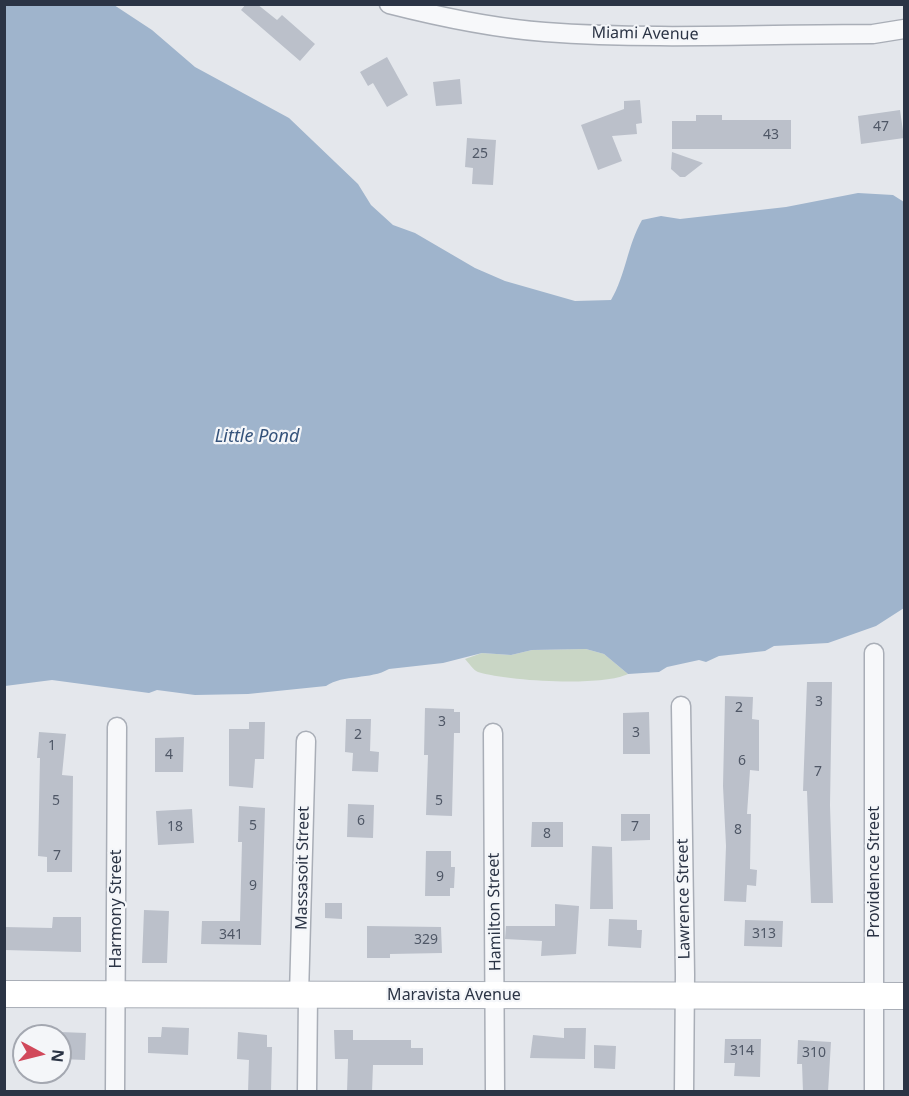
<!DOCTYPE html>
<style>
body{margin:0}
#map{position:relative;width:909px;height:1096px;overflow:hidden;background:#e4e7ec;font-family:"Noto Sans",sans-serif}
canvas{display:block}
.frame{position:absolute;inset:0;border:6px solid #2b3445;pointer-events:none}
.north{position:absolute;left:12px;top:1024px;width:60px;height:60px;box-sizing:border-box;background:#f4f6f9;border:2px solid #a4a8b1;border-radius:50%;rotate:97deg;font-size:16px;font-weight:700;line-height:24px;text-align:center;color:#2b3445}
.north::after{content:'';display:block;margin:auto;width:21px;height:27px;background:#d1495b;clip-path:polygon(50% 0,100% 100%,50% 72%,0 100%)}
</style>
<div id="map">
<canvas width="909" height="1096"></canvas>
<div class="frame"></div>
<div class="north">N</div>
</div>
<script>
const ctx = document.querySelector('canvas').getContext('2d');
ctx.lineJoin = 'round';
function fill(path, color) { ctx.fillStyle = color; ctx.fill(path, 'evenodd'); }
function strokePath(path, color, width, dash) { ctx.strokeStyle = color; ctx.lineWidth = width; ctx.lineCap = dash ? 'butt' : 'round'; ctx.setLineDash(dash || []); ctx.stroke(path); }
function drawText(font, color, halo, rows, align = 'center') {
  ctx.font = font + ' "Noto Sans",sans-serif'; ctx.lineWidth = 4.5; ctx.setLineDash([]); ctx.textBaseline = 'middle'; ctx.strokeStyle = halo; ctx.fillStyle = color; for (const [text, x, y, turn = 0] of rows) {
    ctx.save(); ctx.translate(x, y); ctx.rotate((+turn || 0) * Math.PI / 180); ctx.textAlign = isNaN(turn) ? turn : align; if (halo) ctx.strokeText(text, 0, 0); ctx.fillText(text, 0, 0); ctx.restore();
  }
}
const green = new Path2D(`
 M586,649l18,5 24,20c-27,13 -121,7 -150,-2 -5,-2 -9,-9 -13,-13l17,-6 29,2 21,-5z`);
const water = new Path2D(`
 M4,5h110l38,25 43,37 94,51 69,66 13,21 22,20 22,8 60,35 30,13 70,20 36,-1c15,-25 16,-54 31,-80l19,-4 19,3 106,-12 72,-14 35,2 11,7v406l-28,18 -48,17 -54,3 -9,5 -46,5 -13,6 -7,-2 -32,7 -8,5 -31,2 -24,-20 -18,-5 -54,1 -21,5 -29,-2 -39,10 -54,6c-19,11 -45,5 -63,17l-78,8 -53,1 -38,-5 -8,3 -97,-13 -47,6z`);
const building = new Path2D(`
 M246,4h11l20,16 5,-5 33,29 -15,17 -59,-51z
 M387,57l21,38 -21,12 -14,-24 -5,3 -8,-14z
 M460,79l2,25 -26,2 -3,-24z
 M640,100l2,23 -6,1 1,10 -25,2 10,25 -24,9 -17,-45 43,-16v-8z
 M900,110l4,28 -43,6 -3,-28z
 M696,115h26v5h69v29h-119v-28h24z
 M467,138l29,2 -3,45 -21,-1 1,-16 -8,-1z
 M672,152l31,11 -18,14h-5l-9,-8z
 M807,682h25l-2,123 3,98h-22l-4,-112h-4z
 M725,696l28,1 -1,22 7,1v51l-9,-1 -3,44h4l-1,55 7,1 -1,16 -9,-1 -1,17 -22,-1 2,-55 -3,-60z
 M425,708l29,1v3h6v21h-6l-2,83 -26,-1 2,-60h-4z
 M649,712l1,42h-27v-41z
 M346,719h25l-1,32 9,1 -1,20 -26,-1 1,-18 -8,-1z
 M249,722h16l-1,37h-9l-2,29 -24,-2v-57h20z
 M39,732l27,2 -4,41 11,1 -1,96h-25v-15l-9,-1 2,-98h-3z
 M184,737l-1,35h-28v-34z
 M348,804l26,1 -1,33 -26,-1z
 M239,806l26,2 -4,137 -60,-1 1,-23h38l2,-79h-4z
 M192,809l2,34 -36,2 -2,-34z
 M621,814h29v26l-29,1z
 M532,822h31v25h-32z
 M592,846l20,1 1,62h-23z
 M426,851h25v16h4l-1,21h-4v8h-25z
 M325,903h17v16l-17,-1z
 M555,904l24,2 -3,48 -35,2 1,-15 -37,-2 1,-13h49z
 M144,910l25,1 -2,52h-25z
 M53,917h28v35l-77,-2v-23l48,1z
 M609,919l28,1v10h5l-1,18 -33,-2z
 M745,920l38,1 -1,26 -38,-1z
 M367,926l74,1 1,26 -52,1v4h-23z
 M162,1027l27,1 -1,27 -40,-2v-16h13z
 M564,1028h22l-1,31 -55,-1 3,-23 31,3z
 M334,1030h19v10h58v8h12v17h-50l-1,27h-25l1,-33h-13z
 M60,1032l26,1 -1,27 -25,-1z
 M238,1032l29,3v12h5l-1,45h-23l1,-32 -12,-1z
 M725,1039h36l-1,38 -26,-1 1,-13h-11z
 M798,1040l33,2 -3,50h-25l-1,-28h-5z
 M594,1045l22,1 -1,23 -21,-1z`);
const street = new Path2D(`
 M389,4c51,13 103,24 156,28 109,8 219,2 328,2l31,-5
 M681,706l4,269 -1,117
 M493,733l2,359
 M299,995l7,-254
 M115,1092l2,-365
 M307,1092l1,-97
 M874,1092v-439`);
const secondary = new Path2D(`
 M4,994l900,2`);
const numberNames = [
 ["47",881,127],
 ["43",771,135],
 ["25",480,154],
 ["3",819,702],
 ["2",739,708],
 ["3",442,722],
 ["3",636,733],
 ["2",358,735],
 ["1",52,746],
 ["4",169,755],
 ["6",742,761],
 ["7",818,772],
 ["5",56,801],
 ["5",439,801],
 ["6",361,821],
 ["5",253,826],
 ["18",175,827],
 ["7",635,827],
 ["8",738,830],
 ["8",547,834],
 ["7",57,856],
 ["9",440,877],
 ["9",253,886],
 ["313",764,934],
 ["341",231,935],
 ["329",426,940],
 ["314",742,1051],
 ["310",814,1053]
];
const streetNames = [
 ["Miami Avenue",645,34,1],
 ["Massasoit Street",303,868,-89],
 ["Providence Street",874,872,-90],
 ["Lawrence Street",684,899,-91],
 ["Harmony Street",116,909,-90],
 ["Hamilton Street",495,912,-91],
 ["Maravista Avenue",454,995]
];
const waterNames = [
 ["Little Pond",257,437]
];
fill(green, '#c9d6c5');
fill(water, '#9fb4cc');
fill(building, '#bbc0ca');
strokePath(street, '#a9aeb7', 21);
strokePath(secondary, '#a9aeb7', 28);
strokePath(street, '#f7f8fa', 18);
strokePath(secondary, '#fff', 26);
drawText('14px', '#4f5766', null, numberNames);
drawText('16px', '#2b3445', '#f4f6f9', streetNames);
drawText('italic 18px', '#34527a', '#f4f6f9', waterNames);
</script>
